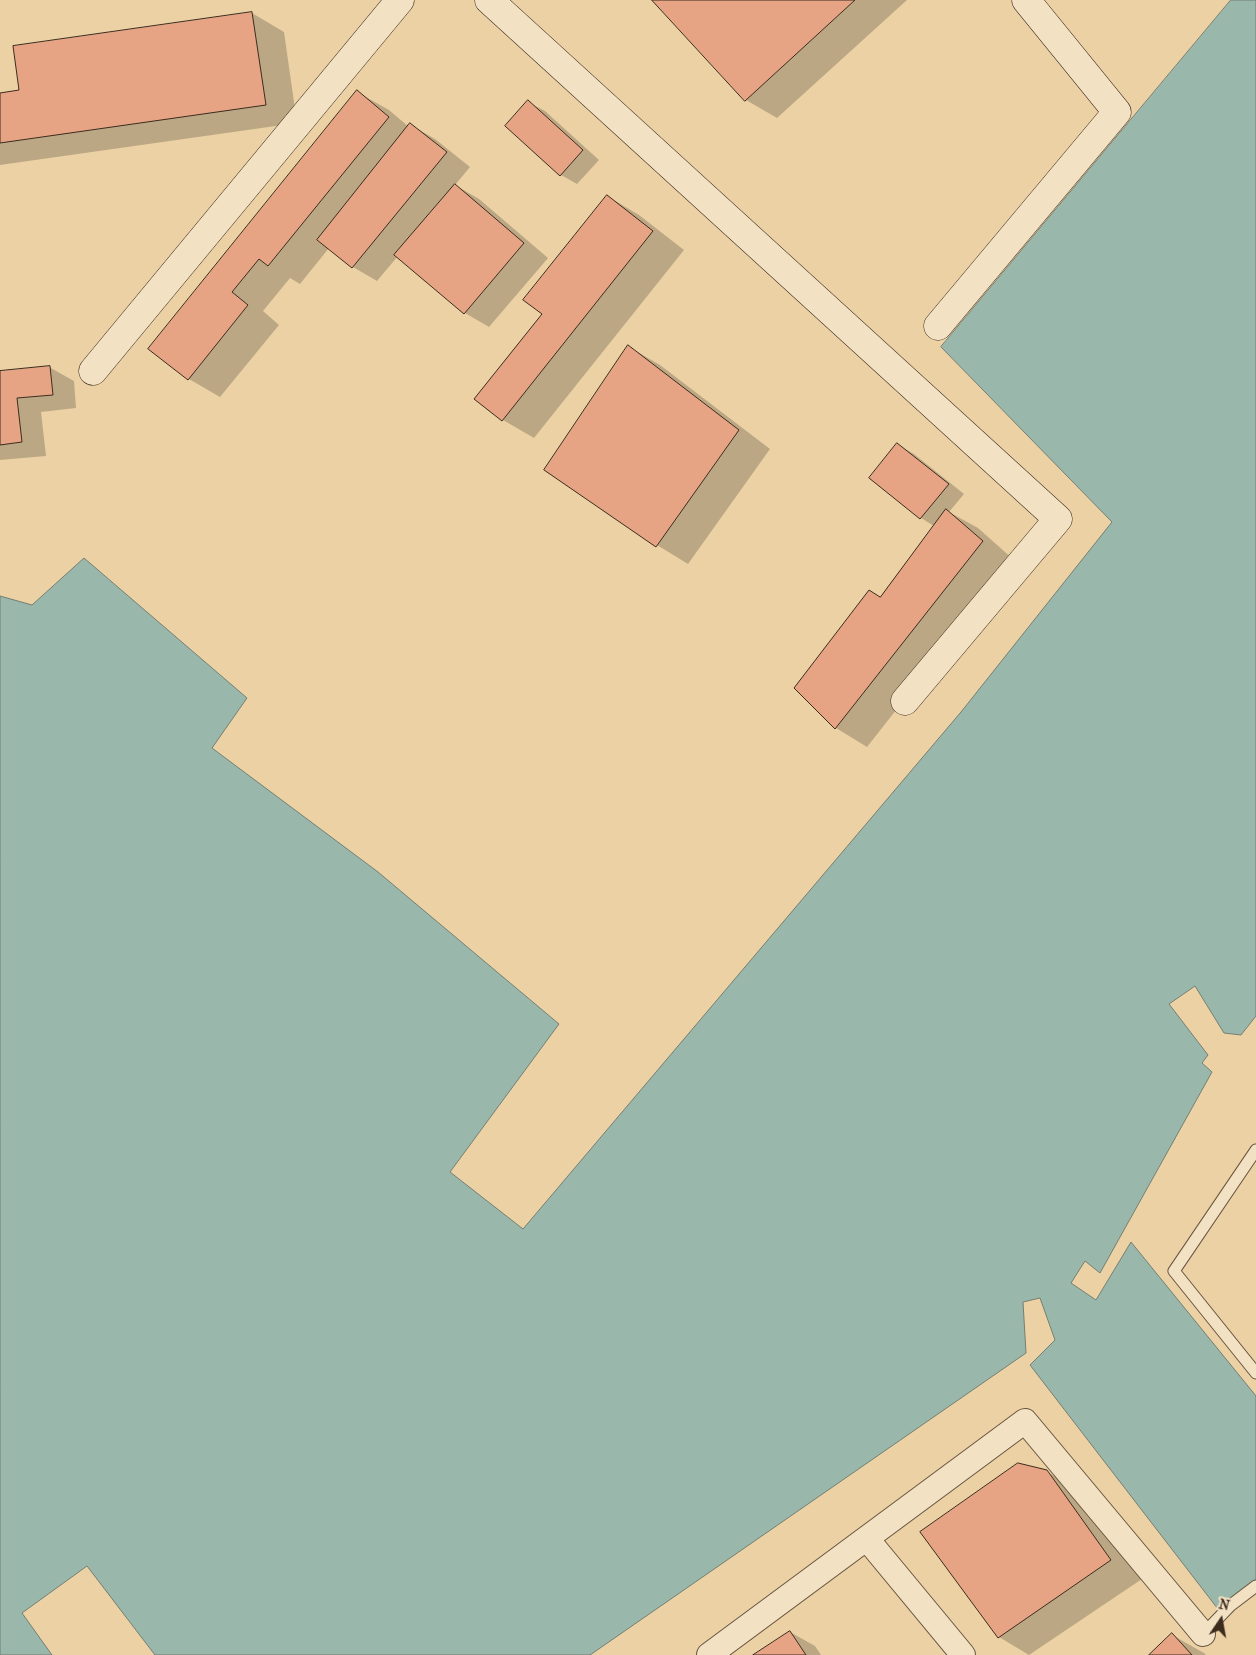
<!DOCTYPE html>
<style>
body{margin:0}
#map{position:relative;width:1256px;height:1655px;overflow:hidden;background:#ecd1a5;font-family:"IM FELL French Canon",serif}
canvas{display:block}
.north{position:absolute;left:1196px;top:1595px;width:50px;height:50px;-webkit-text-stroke:4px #f3e1c4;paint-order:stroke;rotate:12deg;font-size:14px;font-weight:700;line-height:20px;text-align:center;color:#3b2c1e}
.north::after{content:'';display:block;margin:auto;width:18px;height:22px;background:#3b2c1e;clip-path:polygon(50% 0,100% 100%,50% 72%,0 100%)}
</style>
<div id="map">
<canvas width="1256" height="1655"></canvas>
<div class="north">N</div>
</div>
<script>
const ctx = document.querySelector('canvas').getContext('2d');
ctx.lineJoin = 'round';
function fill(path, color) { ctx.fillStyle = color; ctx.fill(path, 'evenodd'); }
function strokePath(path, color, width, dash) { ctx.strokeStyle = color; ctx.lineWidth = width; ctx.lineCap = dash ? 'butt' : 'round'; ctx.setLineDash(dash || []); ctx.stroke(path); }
const water = new Path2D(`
 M1231,0h25v1016l-15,19 -17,-2 -29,-47 -26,18 39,51 -6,8 10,9 -112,201 -15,-12 -14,22 25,17 35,-58 125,154v188l-35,29 -191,-248 25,-25 -15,-42 -17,4 3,51 -436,302h-435l-68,-89 -65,47 30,42h-52v-1059l32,9 52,-47 163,140 -35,50 166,124 181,152 -109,148 73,57 438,-517 151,-190 -171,-175z`);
const shadow = new Path2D(`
 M654,0h253l-130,118 -31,-18z
 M252,13l32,19 13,91 -297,42v-71l21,-3z
 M357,92l32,18 20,17 2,-2 24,14 35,28 -15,18 24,14 69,59 -59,69 -24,-14 -67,-57 -21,25 -24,-14 -24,-19 -29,36 -10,-6 -27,33 16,14 -59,72 -31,-18 -39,-31z
 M528,102l17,9 54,49 -22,24 -16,-9z
 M607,196l32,19 45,35 -150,188 -31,-18 41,-106z
 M629,347l31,18 110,84 -82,115 -31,-19z
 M49,367l25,14 2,27 -35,4 5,44 -46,4v-88z
 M898,445l16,9 50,40 -15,18 29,16 36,32 -147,187 -31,-19 -40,-40 85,-90 53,-72 -13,-8 -50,-40z
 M1046,1471l32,19 64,89 -113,76 -30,-18z
 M790,1632l25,14 6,9h-66z
 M1172,1635l32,18 2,2h-55z`);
const building = new Path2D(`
 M652,0h203l-110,101z
 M252,12l14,93 -266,38v-50l19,-3 -6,-44z
 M357,90l32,27 -121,149 -9,-7 -27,33 16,13 -60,75 -40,-31z
 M528,100l55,50 -23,26 -55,-50z
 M410,123l37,29 -95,116 -35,-28z
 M455,184l69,59 -60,71 -70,-59z
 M607,195l46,36 -151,190 -28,-22 68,-85 -19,-14z
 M628,345l111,85 -83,117 -112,-77z
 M50,366l3,29 -36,3 5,44 -22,3v-74z
 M897,443l52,41 -29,35 -51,-41z
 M946,509l37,32 -148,188 -41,-41 75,-98 11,7z
 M1018,1463l29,7 64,90 -113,78 -78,-106z
 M790,1631l16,24h-53z
 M1172,1633l20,22h-43z`);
const lane = new Path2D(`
 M1256,1150l-82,121 82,102
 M1203,1634l28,-29 25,-19`);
const street = new Path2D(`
 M867,1539l96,116
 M709,1655l316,-234 178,213`);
const secondary = new Path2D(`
 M489,0l569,519 -153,182
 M938,326l179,-214 -91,-112
 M93,371l307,-371`);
fill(water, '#99b7aa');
strokePath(water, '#737f72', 1);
fill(shadow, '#0003');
fill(building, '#e6a484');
strokePath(building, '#3b2c1e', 1);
strokePath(lane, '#675540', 13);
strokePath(street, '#675540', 26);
strokePath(secondary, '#3b2c1e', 29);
strokePath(lane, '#f3e1c4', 11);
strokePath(street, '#f3e1c4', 24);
strokePath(secondary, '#f3e1c4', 28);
</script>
